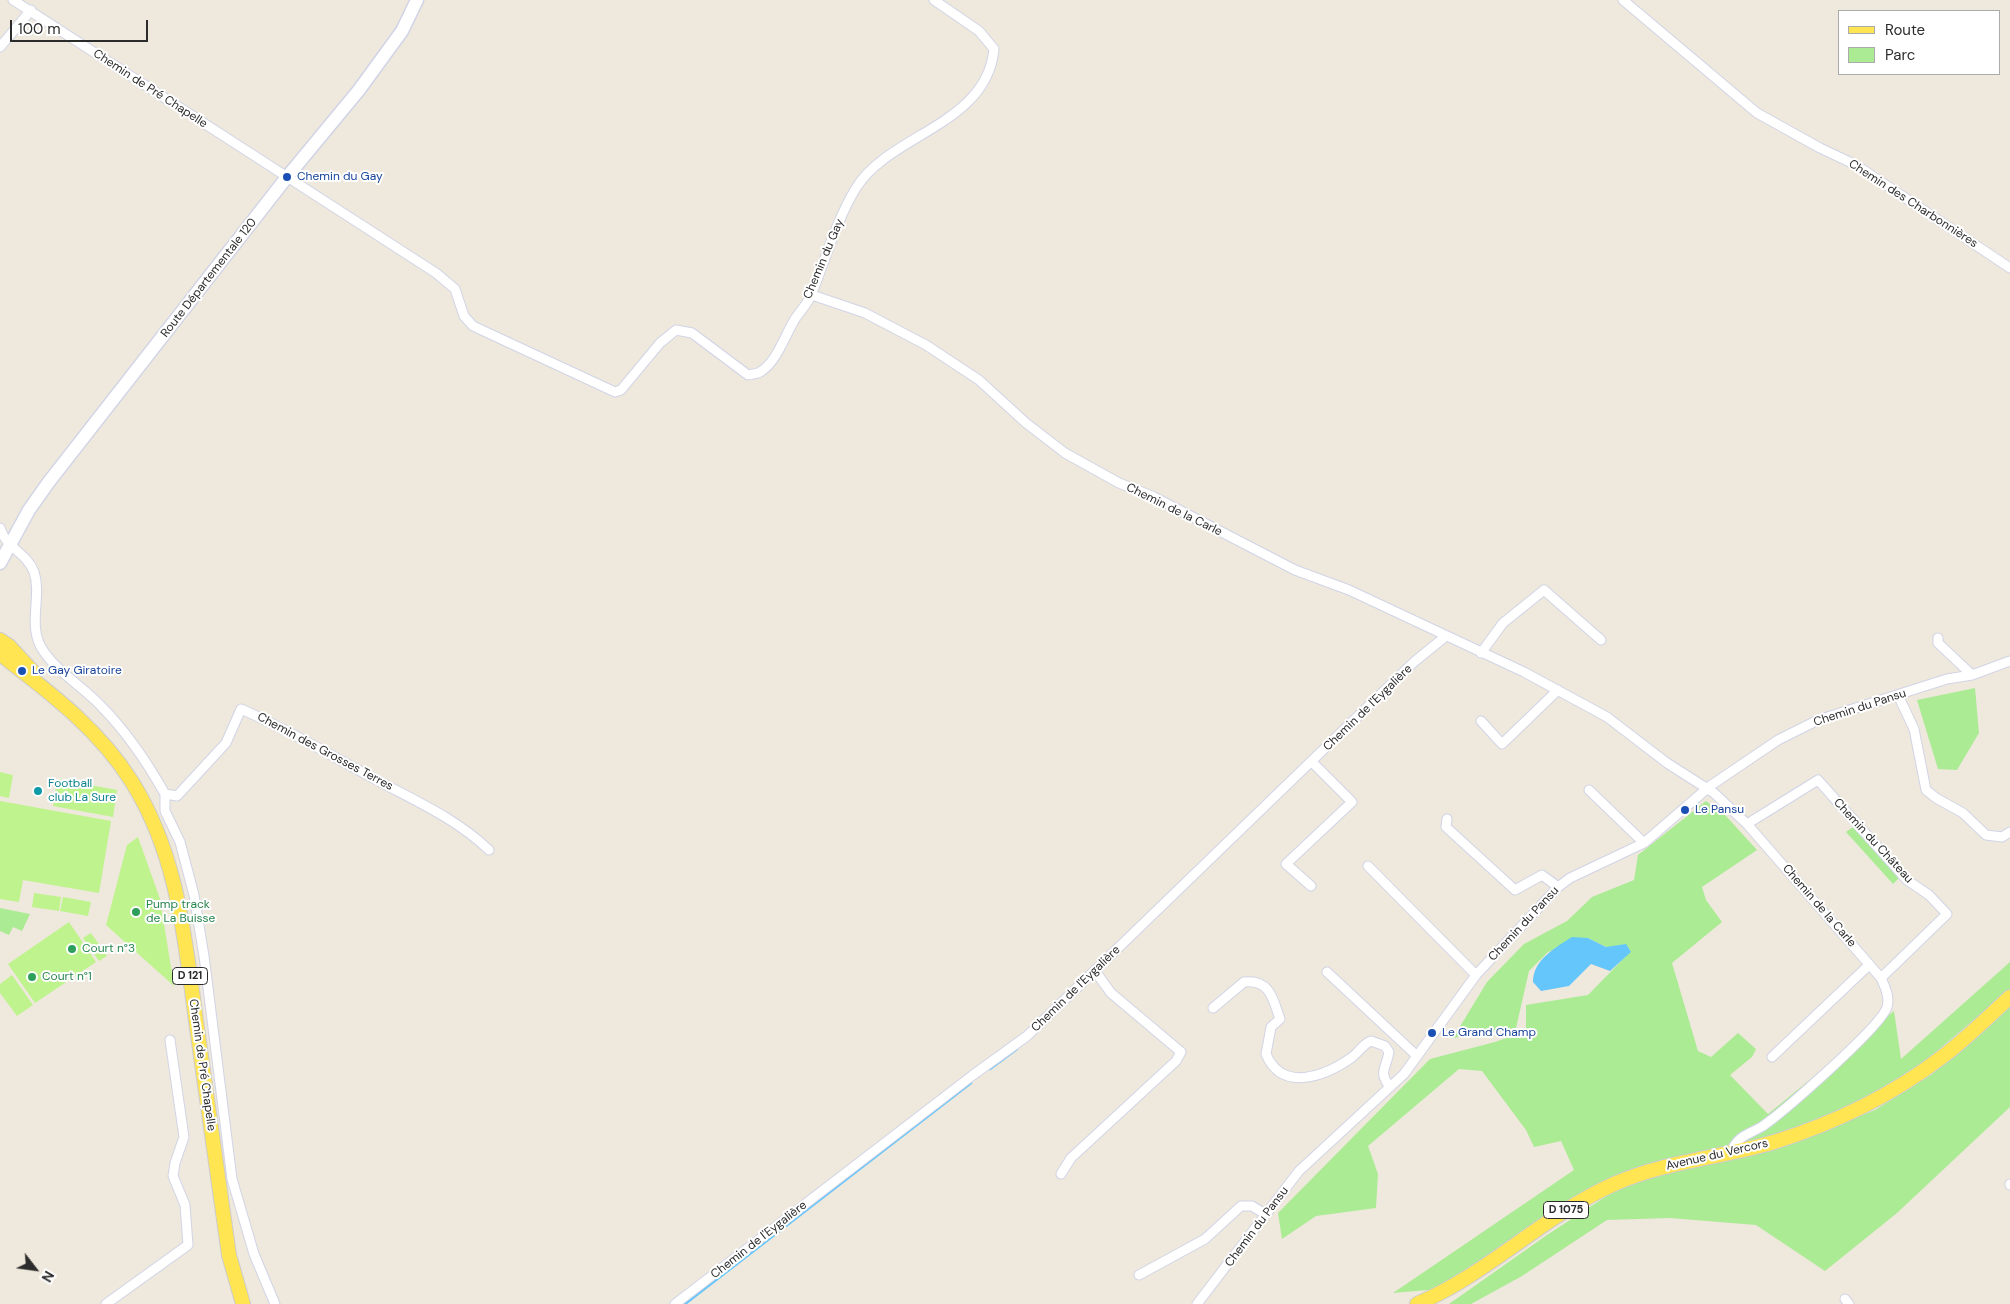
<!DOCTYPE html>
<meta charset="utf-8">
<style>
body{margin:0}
#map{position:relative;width:2010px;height:1304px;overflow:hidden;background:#efe8dc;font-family:"DM Sans",sans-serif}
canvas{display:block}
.legend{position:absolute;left:1838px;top:10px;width:162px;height:65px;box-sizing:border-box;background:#fff;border:1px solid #ababab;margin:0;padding:6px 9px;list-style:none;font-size:15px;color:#2c2c2c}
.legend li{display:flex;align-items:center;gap:10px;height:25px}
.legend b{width:25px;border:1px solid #ababab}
.north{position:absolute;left:10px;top:1244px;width:50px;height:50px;-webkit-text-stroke:4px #fff;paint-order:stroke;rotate:120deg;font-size:14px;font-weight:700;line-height:20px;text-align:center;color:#2c2c2c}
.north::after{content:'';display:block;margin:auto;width:18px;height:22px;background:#2c2c2c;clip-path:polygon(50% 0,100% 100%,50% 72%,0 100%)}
.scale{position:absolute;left:10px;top:20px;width:138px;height:22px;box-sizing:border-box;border:2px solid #2c2c2c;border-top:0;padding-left:6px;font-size:15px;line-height:18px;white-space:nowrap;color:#2c2c2c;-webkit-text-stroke:4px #fff;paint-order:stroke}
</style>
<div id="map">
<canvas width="2010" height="1304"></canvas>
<ul class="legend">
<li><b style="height:6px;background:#ffe551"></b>Route</li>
<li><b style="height:14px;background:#aaeb94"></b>Parc</li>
</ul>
<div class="north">N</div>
<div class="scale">100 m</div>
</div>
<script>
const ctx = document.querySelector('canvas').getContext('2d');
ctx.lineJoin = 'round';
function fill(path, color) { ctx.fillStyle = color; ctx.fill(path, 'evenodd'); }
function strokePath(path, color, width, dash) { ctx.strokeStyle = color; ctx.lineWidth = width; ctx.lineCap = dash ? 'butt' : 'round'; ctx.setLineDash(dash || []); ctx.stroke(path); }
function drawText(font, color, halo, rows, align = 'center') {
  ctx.font = font + ' "DM Sans",sans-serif'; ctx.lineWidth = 4; ctx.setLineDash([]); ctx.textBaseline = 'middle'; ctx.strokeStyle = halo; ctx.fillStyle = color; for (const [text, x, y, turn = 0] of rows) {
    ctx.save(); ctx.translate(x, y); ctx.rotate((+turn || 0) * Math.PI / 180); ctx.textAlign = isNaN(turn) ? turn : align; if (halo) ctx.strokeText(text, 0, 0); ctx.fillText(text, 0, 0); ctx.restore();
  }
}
const green = new Path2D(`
 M1975,688l4,45 -22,37 -19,-1 -21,-69z
 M1706,801l20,15 31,34 -55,37 4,13 16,22 -50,41 26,88 13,6 27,-24 18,16 -4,8 -22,18 38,39 126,-103 7,48 109,-97v27l-99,84 -48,29 -48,21 -60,20 -103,20 -66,28 -147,98 -46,4 181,-123 -13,-29 -27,6 -8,-17 -44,-59 -23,-2 -91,77 10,28 -2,34 -60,8 -34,23 -4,-26 152,-154 65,-17 31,-11v-26l62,-10 42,-43 -24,-5 -18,-9 -40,14 -19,19 -13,57 -63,10 34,-56 37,-38 43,-23 25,-24 42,-17 4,-25z
 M1853,827l46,51 -6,6 -47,-52z
 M0,908l30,6 -8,17 -9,-4 -4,8 -9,-4z
 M2010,1005v102l-113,106 -72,58 -69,-46 -86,-7 -63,2 -85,56 -51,28h-22l98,-69 78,-51 80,-21 81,-17 89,-36 56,-35z`);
const pitch = new Path2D(`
 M0,772l13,3 -4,23 -9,-2z
 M57,779l60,11 -4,27 -60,-11z
 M0,801l111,20 -12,72 -76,-13 -4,22 -19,-3z
 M138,837l22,62 14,87 -68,-61 21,-80z
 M34,893l27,4 -2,14 -27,-4z
 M63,897l28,5 -3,14 -28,-5z
 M69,922l27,40 -61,41 -27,-39z
 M91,933l16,23 -8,5 -16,-23z
 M12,975l21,30 -16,11 -17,-23v-9z`);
const water = new Path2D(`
 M1572,937l16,1 18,9 20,-3 5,8 -21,19 -19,-7 -22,22 -28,5 -8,-9c0,-22 22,-34 39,-45z`);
const stream = new Path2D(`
 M990,1069l27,-20
 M685,1304l286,-221`);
const street = new Path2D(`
 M13,0l423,273 19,16 9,27 9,10 142,66 6,-2 39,-47 16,-13 16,3 56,42c4,-1 9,-1 12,-3 17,-10 25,-37 35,-53 6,-9 14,-17 17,-26 14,-35 24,-72 44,-105 33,-54 131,-63 138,-139l-15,-18 -45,-31
 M1623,0l134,113 63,35 36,17 154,103
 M0,47l31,-37
 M812,295l53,18 61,32 53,35 47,43 39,30 54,30 33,13 143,74 54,20 175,82 83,45 60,46 47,30 33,31 134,154c4,9 9,19 6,29 -6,20 -103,104 -124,119 -15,9 -24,9 -32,25
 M0,528c6,20 27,25 34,44 8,23 -6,52 7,75 13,23 41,39 59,58 26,26 47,57 65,89l12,2 49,-53 15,-34c46,20 89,46 132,69 42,23 81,39 116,72
 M1938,638v5l34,32
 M1481,653l22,-30 41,-33 57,50
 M1898,695l16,34 12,61 10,8 27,15 23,22 16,2 8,-5
 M1481,721l21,23 56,-54
 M1589,790l55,53
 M165,794v17l15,31 14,53 10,61 28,223 22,75 21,50
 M1447,819l-1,8 69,63 27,-15 16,12
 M1747,824l71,-44 89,100 22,15 18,19 -66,64
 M1368,866l108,109
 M1311,886l-25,-22 66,-62 -40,-40
 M1327,972l90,84
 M1213,1008l31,-26c26,-3 29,17 36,37l-9,8 -5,27c16,39 59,22 85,4 7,-5 12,-14 20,-17l14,5 4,6c-3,17 -11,20 1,35
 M1772,1057l97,-92
 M1061,1174l10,-16 105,-97 5,-9 -70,-59 -16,-22
 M2010,1185v-1
 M1139,1275l66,-36 36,-33h11l13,8
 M1845,1299l4,5
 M106,1304l82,-59 -3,-40 -12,-29 2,-13 9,-26 -14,-97
 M675,1304l298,-229 54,-39 387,-374 32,-26
 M1197,1304l102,-133 105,-97 72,-99 82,-88 12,-9 74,-35 66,-57 68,-46 40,-20 129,-41 25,-4 38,-14`);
const secondary = new Path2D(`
 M0,563l29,-53 19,-27 239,-306 72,-87 43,-59 15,-31`);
const primary = new Path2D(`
 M0,640l9,6 25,27
 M0,654c49,38 98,74 132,128 47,75 53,160 65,246 11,76 22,152 32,227l14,49
 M1417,1304c72,-31 126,-88 197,-120 51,-23 107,-26 160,-42 61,-19 117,-46 168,-85 24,-18 46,-40 68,-60`);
const markers = [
 [287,177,5,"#1a4fb4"],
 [22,671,5,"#1a4fb4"],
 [38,791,5,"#0f9aa8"],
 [1685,810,5,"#1a4fb4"],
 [136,912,5,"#2e9e5b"],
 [72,949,5,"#2e9e5b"],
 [32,977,5,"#2e9e5b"],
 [1432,1033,5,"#1a4fb4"]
];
const shields = [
 [190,976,35],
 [1566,1210,45]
];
const shieldNames = [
 ["D 121",190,976],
 ["D 1075",1566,1210]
];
const streetNames = [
 ["Chemin de Pré Chapelle",150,89,33],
 ["Chemin des Charbonnières",1913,204,33],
 ["Chemin du Gay",824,259,-67],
 ["Route Départementale 120",209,278,-52],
 ["Chemin de la Carle",1174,510,26],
 ["Chemin de l'Eygalière",1368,708,-44],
 ["Chemin du Pansu",1860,708,-18],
 ["Chemin des Grosses Terres",325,752,28],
 ["Chemin du Château",1873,841,47],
 ["Chemin de la Carle",1819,906,49],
 ["Chemin du Pansu",1524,924,-47],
 ["Chemin de l'Eygalière",1076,989,-44],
 ["Chemin de Pré Chapelle",202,1065,82],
 ["Avenue du Vercors",1717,1155,-13],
 ["Chemin du Pansu",1257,1227,-53],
 ["Chemin de l'Eygalière",759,1240,-38]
];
const transitNames = [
 ["Chemin du Gay",297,177],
 ["Le Gay Giratoire",32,671],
 ["Le Pansu",1695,810],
 ["Le Grand Champ",1442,1033]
];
const cultureNames = [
 ["Football",48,784],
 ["club La Sure",48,798]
];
const leisureNames = [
 ["Pump track",146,905],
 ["de La Buisse",146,919],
 ["Court n°3",82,949],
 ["Court n°1",42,977]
];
fill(green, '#aaeb94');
fill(pitch, '#bff38e');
fill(water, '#65c6fb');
strokePath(stream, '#65c6fb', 2.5);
strokePath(street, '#d1d4e6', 11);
strokePath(secondary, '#d1d4e6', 15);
strokePath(primary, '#ccc', 16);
strokePath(street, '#fff', 9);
strokePath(secondary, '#fff', 12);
strokePath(primary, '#ffe551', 14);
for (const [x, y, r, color] of markers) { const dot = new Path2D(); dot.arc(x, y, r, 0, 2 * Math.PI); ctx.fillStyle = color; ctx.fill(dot); strokePath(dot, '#fff', 2); }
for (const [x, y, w] of shields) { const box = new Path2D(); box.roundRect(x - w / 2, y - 8.5, w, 17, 4); ctx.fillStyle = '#fff'; ctx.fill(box); strokePath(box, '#2c2c2c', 1); }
drawText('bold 11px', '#2c2c2c', null, shieldNames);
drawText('12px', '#2c2c2c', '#fff', streetNames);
drawText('12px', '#164399', '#fff', transitNames, 'left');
drawText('12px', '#0d838f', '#fff', cultureNames, 'left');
drawText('12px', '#27864d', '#fff', leisureNames, 'left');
</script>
